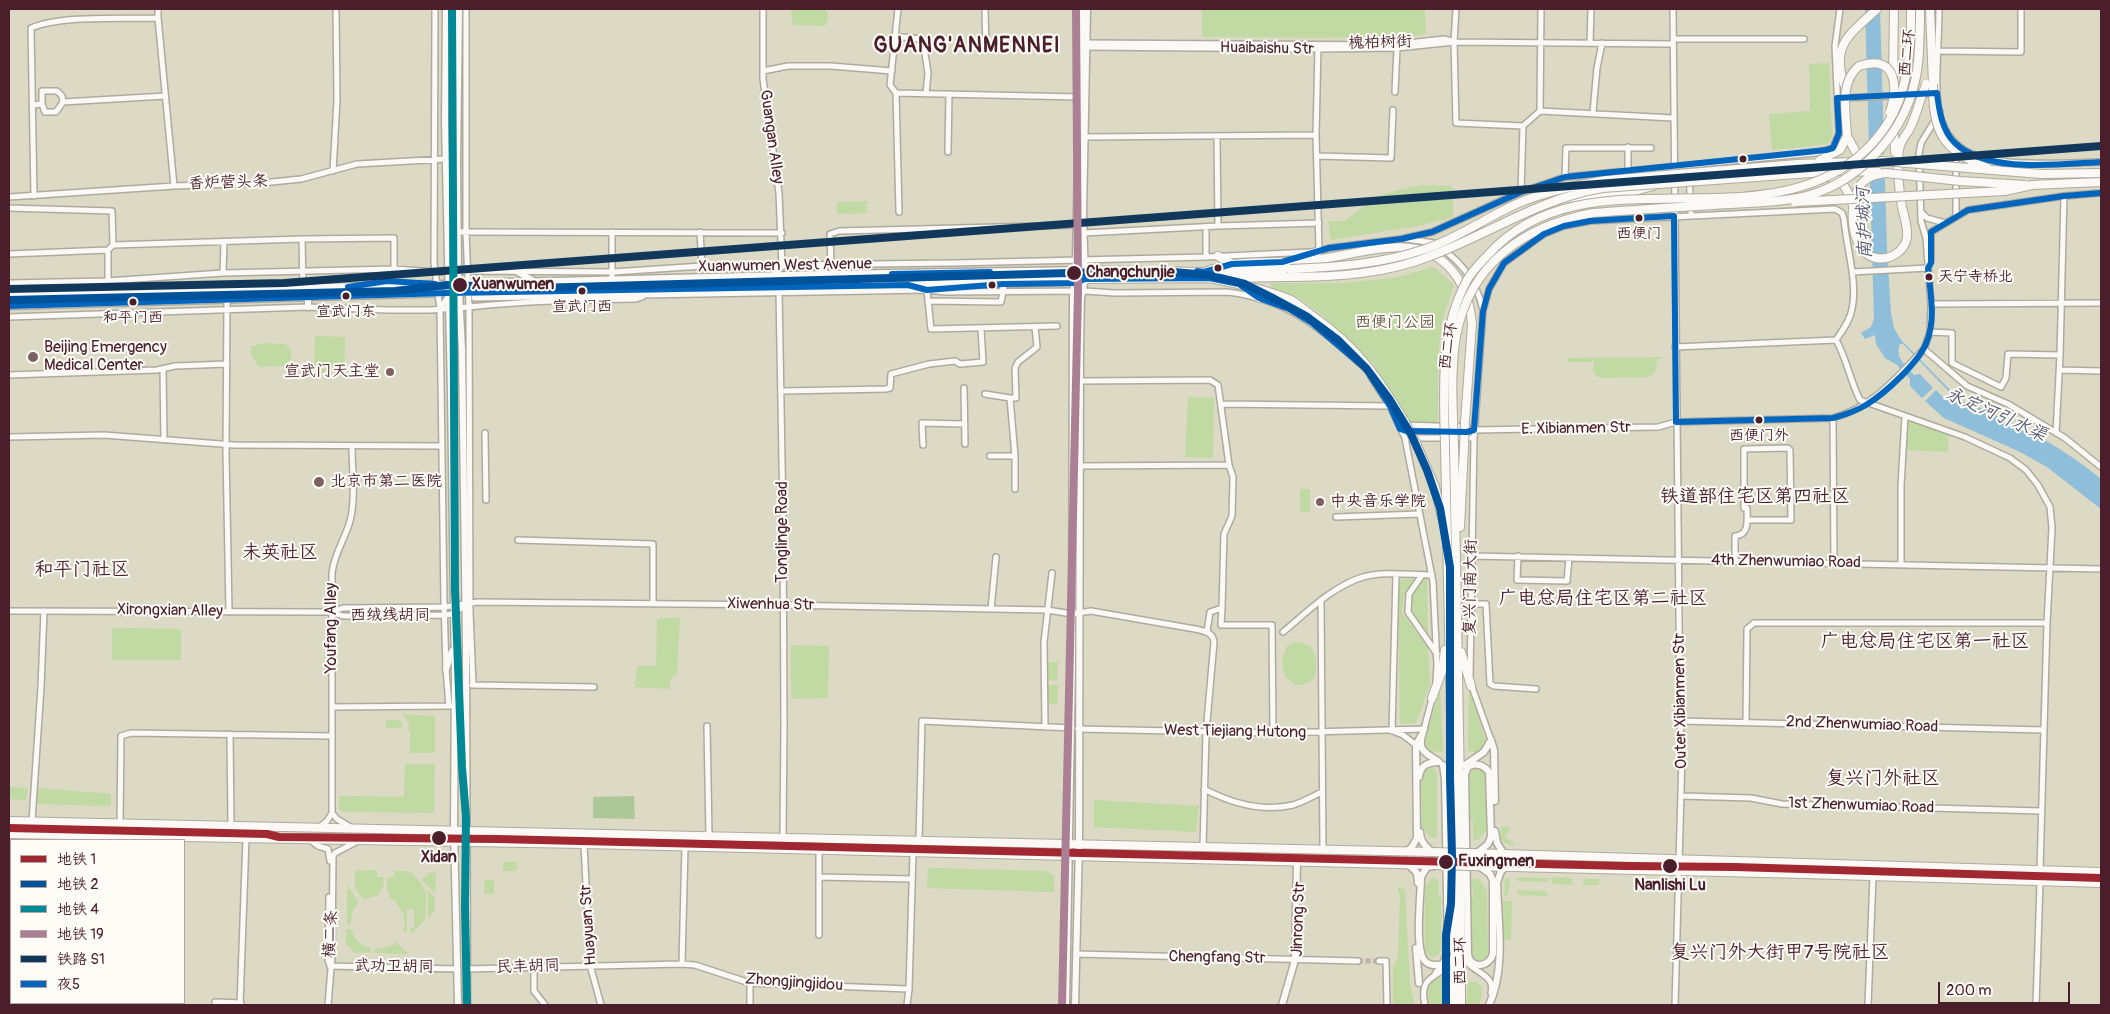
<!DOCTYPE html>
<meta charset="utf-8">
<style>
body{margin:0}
#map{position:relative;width:2110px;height:1014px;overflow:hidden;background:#dcd9c5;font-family:Pangolin,"LXGW WenKai TC",sans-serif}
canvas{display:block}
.frame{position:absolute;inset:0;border:10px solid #4a1f2b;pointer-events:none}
.legend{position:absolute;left:10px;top:839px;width:175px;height:165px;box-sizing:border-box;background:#fdfcf7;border:1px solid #b5a4a5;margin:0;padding:6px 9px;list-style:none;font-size:15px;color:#4a1f2b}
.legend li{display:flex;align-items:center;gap:10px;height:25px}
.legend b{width:25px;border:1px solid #b5a4a5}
.scale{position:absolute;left:1938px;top:982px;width:132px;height:22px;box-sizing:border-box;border:2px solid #4a1f2b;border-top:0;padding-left:6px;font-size:15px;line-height:18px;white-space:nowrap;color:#4a1f2b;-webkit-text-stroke:4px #fdfcf7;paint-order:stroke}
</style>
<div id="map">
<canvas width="2110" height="1014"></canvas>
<div class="frame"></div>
<ul class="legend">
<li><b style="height:6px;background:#a12830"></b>地铁 1</li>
<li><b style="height:6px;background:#00529b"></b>地铁 2</li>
<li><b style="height:6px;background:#008994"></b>地铁 4</li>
<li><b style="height:6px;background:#ac8094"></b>地铁 19</li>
<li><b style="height:6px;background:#11385b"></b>铁路 S1</li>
<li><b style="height:6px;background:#0065bd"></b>夜5</li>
</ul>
<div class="scale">200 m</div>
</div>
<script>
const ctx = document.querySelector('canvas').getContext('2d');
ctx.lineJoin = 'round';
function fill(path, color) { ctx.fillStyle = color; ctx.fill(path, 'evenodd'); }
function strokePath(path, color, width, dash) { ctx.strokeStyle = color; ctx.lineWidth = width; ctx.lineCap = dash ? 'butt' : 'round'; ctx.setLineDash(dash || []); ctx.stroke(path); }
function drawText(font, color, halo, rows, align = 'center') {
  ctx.font = font + ' Pangolin,"LXGW WenKai TC",sans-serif'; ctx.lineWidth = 4; ctx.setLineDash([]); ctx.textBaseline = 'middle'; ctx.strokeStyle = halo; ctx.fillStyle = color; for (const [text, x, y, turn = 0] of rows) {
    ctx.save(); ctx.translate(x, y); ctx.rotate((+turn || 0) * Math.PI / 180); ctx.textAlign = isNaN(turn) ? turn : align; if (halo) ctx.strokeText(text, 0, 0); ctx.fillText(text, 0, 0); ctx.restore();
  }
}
const green = new Path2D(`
 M791,9h36l1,10 -3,7 -30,-1 -3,-3z
 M1202,9h223l1,25 -32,4 -192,-1z
 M1829,63l3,73 -4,8 -56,6 -3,-36 41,-3 -1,-47z
 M1423,185l26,1 4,2v29l-35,9 -87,14 -3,-19h17l30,-24 24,-7z
 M867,201v12l-30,1v-12z
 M1434,267l20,18 -12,37 -4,38v64l-31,-1 -33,-58 -51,-49 -24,-18 -27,-10 -2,-5h74l49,-5z
 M315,336l30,1 -1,36 -30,-1z
 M262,343l23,1 6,5v10l-6,7 -26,1 -8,-12v-8z
 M1662,357v2l-6,1 1,9 -7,8 -48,1 -4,-1 -5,-5 1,-10h-26l-1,-4z
 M1188,397l26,1 -1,60 -28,-1z
 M1905,416l44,15 -1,21 -46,-2z
 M1300,489h10v23h-10z
 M1402,579h13l-11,16 -2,18 26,34 2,38 -14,38 -16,1 -2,-140z
 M1421,579h6l1,60c-16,-24 -24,-33 -7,-60z
 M680,617l-3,58 -5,1 -3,13 -34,-2 2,-21h19l1,-47z
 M112,628l69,1v31h-69z
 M1295,642c16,1 22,9 21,25 0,6 -1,11 -5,14 -5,4 -10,4 -15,4l-11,-8 -3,-16 5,-15z
 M791,645l38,1 -1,52 -37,1z
 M1048,662h10l-1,19 -9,-1z
 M1048,685h10l-1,19h-9z
 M1440,689l3,63c-10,0 -19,-1 -18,-14z
 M1469,689l17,53v3l-6,7h-8l-4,-2z
 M401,714l34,2v37h-25v-22h-3c4,-7 1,-13 -6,-17z
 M386,720h14l3,6 -3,2h-14z
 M405,764h30l-1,49 -91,-1 -4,-3v-13l65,1z
 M1427,766l7,2 3,5v65h-6l-6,-7v-3h-3l-1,-55z
 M1479,768l6,3 2,4v54l-8,11h-6v-19h-3v-47l3,-4z
 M9,787l19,1 -2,12 -17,-1z
 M37,788l74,6v12l-76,-2z
 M1094,800l105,6 -3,26 -102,-5z
 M1501,827h8l1,3 -5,6 3,4 5,1v4h-5l-7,-6z
 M503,862h14v9h-14z
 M928,868l119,3 7,5v16l-127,-4z
 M377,870v7h7l-1,11 -4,3v4l-16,4 -8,-11v-17z
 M394,871h16c20,20 16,22 15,49l-12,12h-3v-4h4v-19h-7v23h-4c5,-15 -2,-27 -14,-35v-5h-2v-15h7z
 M429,873h7l-1,20 -13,-13z
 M1435,876v4h4l-1,15h3v55c-2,6 -6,8 -12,6l-4,-6v-64z
 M1517,877l31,1v4l-31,-1z
 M1551,877l20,1 2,7 -21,-1z
 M1508,878l2,2 -2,15 -4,1 1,-17z
 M1472,879h6l6,7v3h3l1,65c-1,5 -6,7 -11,6l-5,-5 -1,-58h2z
 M1584,879h15v6h-16z
 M485,880h9v14h-10z
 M1635,880l26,2 3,3 -2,2 -27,-1z
 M347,885l12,17 -6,8 -3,15h-3z
 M1397,886l8,4 5,93 5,22h-22v-38l5,-9 2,-61z
 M428,890l7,8v12l-7,8z
 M1517,890l29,1 2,5 -31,-1z
 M1503,901h9l-1,39h-7z
 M346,929h5c3,10 10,17 20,19v4l-16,1 -9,-9z
 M396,942l13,12 -35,-1 1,-4 15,-3z
 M1439,976l5,3 -1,26h-14c-3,-11 -2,-23 10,-29z
 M1468,981l9,1c8,7 5,14 2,23h-13z`);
const forest = new Path2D(`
 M634,796l1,23 -42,-1v-21z`);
const water = new Path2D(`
 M1865,9h15l7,240 4,64 3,15 7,12 61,62h5c49,22 92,42 134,77v30l-54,-42 -29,-16 -74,-33 -19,-17 11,-11 10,10 8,3 3,-3 -54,-56h-3c-6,13 6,22 14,31l6,-1 13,14 -11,10 -12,-12v-7l-13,-14 -12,-7 -9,-14 -1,-9 -10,4 -4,-6 10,-6 3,-8z`);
const pier = new Path2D(`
 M1886,154l1,24 -20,-2v-21z`);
const minorTunnel = new Path2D(`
 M1358,961h21`);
const minor = new Path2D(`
 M158,9v9
 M435,9l-1,254 6,46
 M466,9v223l3,75 1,305 3,73
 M763,9v70l16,114 3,73
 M985,9l1,41
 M1456,9l-2,33 2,81 67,3 17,-15 133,7
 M1673,9l7,712 2,35 -7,249
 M1939,9c0,27 -3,56 -2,84 2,60 41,69 92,70 24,1 48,0 72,-1
 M894,36l26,3 3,2 5,32 -2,21
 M1673,39h131
 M1083,43l307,2 54,-6 8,2
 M1590,43l1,-34
 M1084,47l234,2 79,-1 57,-6 219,2
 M1318,47l-2,88 3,116
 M1939,51l82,1v-43
 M763,71l25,-5h43l61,5
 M1395,92l2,-44
 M896,93l183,4
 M896,93l3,119
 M896,93l-6,-8 8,-76
 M1910,95l26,-2
 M1842,98l54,-2
 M42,104v-13h15l5,5 1,6
 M33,105l9,-1 3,8h11l7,-10 102,-6
 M1540,111l1,-102
 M1593,112l4,-44 5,-25
 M1085,137l231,-2
 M1217,137l1,89
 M1628,147v23
 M948,152l1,-58
 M1317,156l74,2 2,-48
 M333,171l4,-71 -1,-91
 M1689,171l2,44
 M1565,177l1,-29h85
 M1521,192l2,-66
 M34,196l-3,-168c31,-13 92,-9 127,-10l16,168
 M9,197l165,-11 88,-3 39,-4 56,-15 88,-5
 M9,208l103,3 1,34
 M1921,212l6,6 18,5
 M1956,217v-67
 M1206,227v30
 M458,232l324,1
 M700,232l2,34
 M1084,233l134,-7 101,-3
 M302,239l1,49
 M1406,239l28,4 3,2
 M108,250v43
 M1444,250c21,16 33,34 39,60
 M1318,251l11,-3 72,-9 31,-7 89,-40 44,-15 250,-24 18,-5 6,-15 -4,-87 5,-37
 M9,254l99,-4 5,-5 189,-6 92,-1v31
 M1931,261v-29l37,-22 96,-14 37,-3
 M831,265l-1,-31 9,-3 238,-6
 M1852,272l76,-4
 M223,273l1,-31
 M612,281v-49
 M9,283l98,-2 116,-8 171,-4 42,3 32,-1 145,1 89,-6 251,-3 253,-6 104,-5
 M779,291l4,226 1,208 -1,112
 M448,297l-8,12 4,293 2,67 3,37
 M474,298l453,-8 19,2 138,-1 31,2 112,-1c62,7 93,36 138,76
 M227,300l-1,152 3,160
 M928,301l73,1 2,-10
 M1931,304l170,-1
 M469,307c55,-6 111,-7 167,-8l6,-2
 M9,317l299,-10 79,3h44l38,-3 1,-2
 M1057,326l-126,3 -4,-39 76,-6 74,-2
 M1930,332l22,1v30l49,24 5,-9 2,-24 52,1
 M1836,340c11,19 14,41 24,60l105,37 45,21 16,12 12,15 12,22 2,21 -5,95 -7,247
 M1675,347l161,-7
 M1924,349l43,37 41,18 57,34 36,29
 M163,369l1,71
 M2060,370l41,1
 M9,375l148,-5 18,-4 52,-2
 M1371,377l19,29 15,32 28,144 4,83 -1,17
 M1080,381l130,-1 8,5 11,80 4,12 -1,39 -8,18 -2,74
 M964,388l1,56
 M782,391l104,-2 4,-1 1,-14 38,-10 26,-3 5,3 23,-2 -2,-33
 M985,394l25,4 5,58v33
 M1010,398h6l-1,-30 3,-6 19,-15 -2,-20
 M1222,404l168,2
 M1833,418l1,145
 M1406,425l61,2
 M1407,431l60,1 7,-2 184,-3 18,-5 157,-4c40,-11 63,-40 91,-69l6,-17 1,-28 -5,-66 -5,-17 -2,-67 2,-11 19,-31
 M485,433l1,67
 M2056,433l4,-78 4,-159
 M9,437l95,-2 130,10 208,1
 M1405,438h69
 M923,445l-1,-22 41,1
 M990,456h25
 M1079,466l150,-1
 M1744,508v-59l44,-1 2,2 1,70h-44
 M1336,517l84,-3
 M518,540l135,4v60
 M1472,556l629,13
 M1518,556l-1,24 50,1 2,-23
 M1735,559v-23c15,-1 12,-17 12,-28
 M1901,565v-79l4,-70
 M1422,575l-13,19 -1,18 29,42
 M1321,600l2,250
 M1471,604h15l4,80 4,2 42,3
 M991,609l5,-52
 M9,611l312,1h10l12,-4 101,-1 34,-5 305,3 264,5 25,4 19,-3 104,18c9,2 18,3 19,13l-8,91 -3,114
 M331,612l12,4 102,-1 8,-1 11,-8
 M1207,632l3,-20 12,-4 -1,17h51l1,108
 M1283,632c23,-19 50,-46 80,-55 21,-6 47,-2 69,-2
 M1470,676l4,-238 9,-127 6,-22 15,-26 40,-29 20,-8 26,-5 245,-12 7,4 2,6c2,27 14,63 8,90 -2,12 -10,22 -16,31
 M1471,684l20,56
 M472,685l122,2
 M332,707l119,-1
 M1680,721l364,9
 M1746,722l1,-93 7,-6h293
 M707,726l2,110
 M1045,727l-1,-85 8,-69
 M1078,729l195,4 151,-4 9,-34
 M1392,731l4,-156
 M1395,732l8,3 13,10
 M230,734l1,91
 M1204,789c27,14 59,23 89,16 10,-3 20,-9 29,-13
 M1681,796l70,2 31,6 260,7
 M332,813l5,6 13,8
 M32,821l9,-134 3,-76
 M120,823l1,-87 10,-3 201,3
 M320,827l7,-6 5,-8v-240c2,-19 13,-34 18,-52 6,-23 2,-51 2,-75
 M310,840l8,6 10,3 2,12
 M919,841l3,-120 150,7
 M584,844l6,121 11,40
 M819,877l93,2
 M329,897l-1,63 2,6
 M819,935v-84
 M1462,952c2,5 4,10 9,14 9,8 24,11 20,27
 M1076,954l282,7
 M1379,961h7l1,44
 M682,964l3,-117
 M330,966l128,3
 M534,968v23l11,14
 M466,969l216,-5 13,1 55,18 159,6
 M215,1005v-3l26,1
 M240,1005l6,-166
 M328,1005l4,-49 1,-100 2,-3 23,-12
 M750,1005v-22
 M907,1005l2,-16 4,-136
 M1425,1005c-8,-35 20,-25 28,-48
 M1868,1005l5,-129
 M2036,1005l4,-123`);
const major = new Path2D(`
 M446,9l-1,113 6,270 4,283 -1,155 4,175
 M459,9l-2,153 1,109 4,79 4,293 1,362
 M814,265l13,9
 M518,272l16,9
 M772,277l10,-11
 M914,287l13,3
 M1003,292v-12
 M9,295l818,-21 258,-4
 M308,298v9
 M9,306l439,-13 460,-8 95,-5 82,-1
 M446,669l6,-18
 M1424,729c-7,19 -3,22 14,32
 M1491,740l3,10 1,51
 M1465,765l19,-13 7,-12
 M1419,777c1,-12 9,-15 20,-15
 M1495,831l2,12 7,11
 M1420,832c0,9 5,14 12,20
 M1406,852l6,-5 5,-9 -1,-93 5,-9
 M1477,853l11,-9 3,-7 -2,-65c-5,-7 -14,-10 -21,-5l-3,7 3,181c4,15 21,12 25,-1v-73l-3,-7 -11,-8
 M1408,864l9,9 1,10
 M1434,866l-7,1 -6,10c0,18 -7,72 4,84 6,6 12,4 18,3l5,-14 -3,-171 -2,-14
 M1416,948l3,35
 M1436,973l7,-9
 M1066,1005l6,-340 1,-367 3,-39 5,-250
 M1075,1005l4,-160 1,-501 1,-46 4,-19 -2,-63 4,-207
 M1282,1005l13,-45 2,-99
 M1489,1005c17,-37 9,-82 8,-122l4,-12 5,-4`);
const highway = new Path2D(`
 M1911,9v13
 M1930,9l3,75
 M1920,21v-12
 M1893,79l1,-70
 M1845,87c-15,-42 4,-52 32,-78
 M1893,111l2,41
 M1847,136l11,20 6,1
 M1820,160l20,-10 7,-14
 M1797,164l86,-3
 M1886,173c-9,1 -18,3 -24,10 -15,18 -13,70 14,75 14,3 29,-7 31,-21 1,-10 -3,-21 -5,-30 -3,-18 -6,-39 -3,-57 1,-8 6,-14 10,-20 5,-9 8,-19 11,-29
 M2041,174l60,-1
 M1820,176c23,1 25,9 33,29
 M1756,177l83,-6 39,1
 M2032,185l69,-3
 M1571,198l53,-4 29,-8
 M1218,256l14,8
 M1296,258l23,-7
 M1085,270l119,2 86,-3
 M1204,272c10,-3 20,-7 30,-8 26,-3 53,-1 80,-4 42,-4 99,-30 134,6 15,15 22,37 24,58l-7,98
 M1209,278c27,5 56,11 82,22 7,4 15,11 22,16 44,31 64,60 92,106
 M1229,278l58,-1
 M1085,279l127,-1
 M1247,289l12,9
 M1416,443l19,44 7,31
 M1445,447l9,410 1,93 -2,55
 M1454,447l6,341 1,217
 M1460,527l4,-80
 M1461,652l10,34
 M1432,698l10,-27 3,-21
 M9,821l1423,31
 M9,834l575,10 851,21
 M1470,853l631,19
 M1470,866l334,8 297,9`);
const highwayBridge = new Path2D(`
 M1933,84c0,49 9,65 54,84
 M1920,101l6,-17
 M1847,136c-1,-24 -8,-54 12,-70 38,-13 39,21 31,46
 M1883,161l158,13
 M1886,173l74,8 65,4
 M1795,202l210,-11 27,-6
 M1290,269c46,-2 92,-5 135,-20 34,-11 63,-33 96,-47 27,-11 56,-17 85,-22l191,-16
 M1287,277c49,0 100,-3 146,-22 58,-22 108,-57 170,-67l153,-11
 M1405,422l11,21
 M1445,447c-1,-55 -6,-112 20,-163 5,-11 15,-21 23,-29 95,-106 265,-12 370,-98 44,-37 52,-81 53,-135
 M1454,447c-1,-36 -4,-75 2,-111 14,-73 68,-110 137,-123 41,-3 81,-6 122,-8 27,-2 55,-2 83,-7 55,-11 103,-59 116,-113 6,-21 5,-43 6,-64
 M1464,447l1,-25
 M1432,852l38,1
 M1435,865l35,1`);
const bus1 = new Path2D(`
 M1197,271l7,1 28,-8 50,-2 47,-14 72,-9 31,-7 89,-40 44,-15 261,-27 7,-2 6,-15 -2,-35 100,-5c2,17 5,38 18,50 32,31 105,21 146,19
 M892,274l98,-2
 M348,287l39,-6 48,3
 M9,306l439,-13 460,-8 19,5 76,-6 72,-1 10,-4 124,-1 30,6 20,14 30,11 23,14 54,46 24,37 10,23 6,2 61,1 7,-2 9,-119 6,-22 15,-26 40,-29 20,-8 26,-5 84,-5 2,206 157,-4c11,-3 23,-7 33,-13 18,-11 54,-43 61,-64 9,-23 3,-49 1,-73l3,-5v-31l37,-22 96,-14 37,-3`);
const rail1 = new Path2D(`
 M9,289l275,-6 1817,-137`);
const metro1 = new Path2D(`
 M9,828l258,6 12,3 218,2 1127,27 111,1 366,11`);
const metro2 = new Path2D(`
 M9,300l386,-9 52,-6 89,3 568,-16h69l35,3 37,9 26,13 35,19 32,24 28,28 24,32 21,34 16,36 13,38 10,59v210l2,79 -1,48 -5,31v70`);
const metro3 = new Path2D(`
 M452,9l3,580 7,178 4,50 -1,90 2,98`);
const metro4 = new Path2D(`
 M1062,1005l16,-714 -2,-282`);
const markers = [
 [1743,159,4.5,"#4a1f2b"],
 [1639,218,4.5,"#4a1f2b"],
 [1218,268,4.5,"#4a1f2b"],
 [1074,273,8,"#4a1f2b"],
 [1929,277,4.5,"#4a1f2b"],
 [460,285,8,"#4a1f2b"],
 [992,285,4.5,"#4a1f2b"],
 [582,291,4.5,"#4a1f2b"],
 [346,296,4.5,"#4a1f2b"],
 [133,302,4.5,"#4a1f2b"],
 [33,357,6,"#7d6061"],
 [390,372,5,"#7d6061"],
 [1759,420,4.5,"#4a1f2b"],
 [319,482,6,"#7d6061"],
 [1320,502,5,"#7d6061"],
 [439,838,8,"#4a1f2b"],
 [1446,862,8,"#4a1f2b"],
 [1670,866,8,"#4a1f2b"]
];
const busNames = [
 ["西便门",1639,234],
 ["天宁寺桥北",1938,277,"left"],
 ["宣武门西",582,307],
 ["宣武门东",346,312],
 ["和平门西",133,318],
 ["西便门外",1759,436]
];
const streetNames = [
 ["槐柏树街",1380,43,-2],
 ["Huaibaishu Str",1267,49,1],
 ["西二环",1908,53,-84],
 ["Guangan Alley",771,137,82],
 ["香炉营头条",228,183,-2],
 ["Xuanwumen West Avenue",785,266,-1],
 ["西二环",1449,346,-82],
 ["E. Xibianmen Str",1576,429,-1],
 ["Tonglinge Road",783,532,-90],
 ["4th Zhenwumiao Road",1786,562,1],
 ["复兴门南大街",1471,587,-89],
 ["Xiwenhua Str",771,605,1],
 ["Xirongxian Alley",170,611,1],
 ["西绒线胡同",390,616],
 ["Youfang Alley",332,628,-90],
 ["Outer Xibianmen Str",1681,701,-91],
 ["2nd Zhenwumiao Road",1862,725,2],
 ["West Tiejiang Hutong",1235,732,1],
 ["1st Zhenwumiao Road",1861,806,2],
 ["Jinrong Str",1299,919,-88],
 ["Huayuan Str",589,925,-94],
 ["横二条",331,934,-87],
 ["Chengfang Str",1217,958,1],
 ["西二环",1461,961,-90],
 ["武功卫胡同",394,967,1],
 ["民丰胡同",528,967,-2],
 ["Zhongjingjidou",794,983,4]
];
const stopNames = [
 ["Changchunjie",1086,273],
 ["Xuanwumen",472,285],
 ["Xidan",439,858,"center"],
 ["Fuxingmen",1458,862],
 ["Nanlishi Lu",1670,886,"center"]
];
const parkNames = [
 ["西便门公园",1395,323]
];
const poiNames = [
 ["Beijing Emergency",44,348],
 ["Medical Center",44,366],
 ["宣武门天主堂",380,372,"right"],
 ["北京市第二医院",330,482],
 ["中央音乐学院",1330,502]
];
const waterNames = [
 ["南护城河",1865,223,-92],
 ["永定河引水渠",1996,415,24]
];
const quarterNames = [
 ["铁道部住宅区第四社区",1755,497],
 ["未英社区",280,553],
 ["和平门社区",82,570],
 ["广电总局住宅区第二社区",1603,599],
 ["广电总局住宅区第一社区",1925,642],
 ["复兴门外社区",1883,779],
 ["复兴门外大街甲7号院社区",1780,953]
];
const districtNames = [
 ["GUANG'ANMENNEI",967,47]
];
fill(green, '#c1d9a3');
fill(forest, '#aec798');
fill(water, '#8ebeda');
fill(pier, '#dcd9c5');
strokePath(minorTunnel, '#bfb4a6', 5, [5, 2.5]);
strokePath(minor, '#b0aa9e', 8);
strokePath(major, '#b0aa9e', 9);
strokePath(highway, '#b0aa9e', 10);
strokePath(minor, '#faf9f6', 5);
strokePath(major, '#faf9f6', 6);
strokePath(highway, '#faf9f6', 8);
strokePath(highwayBridge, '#b0aa9e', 10, []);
strokePath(highwayBridge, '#faf9f6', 8);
strokePath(bus1, '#0065bd', 6);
strokePath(rail1, '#11385b', 8);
strokePath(metro1, '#a12830', 8);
strokePath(metro2, '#00529b', 8);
strokePath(metro3, '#008994', 8);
strokePath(metro4, '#ac8094', 8);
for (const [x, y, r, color] of markers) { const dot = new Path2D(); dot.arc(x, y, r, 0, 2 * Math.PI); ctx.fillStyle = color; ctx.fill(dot); strokePath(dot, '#fdfcf7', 2); }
drawText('15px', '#4a1f2b', '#fdfcf7', busNames);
drawText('16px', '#4a1f2b', '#fdfcf7', streetNames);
drawText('bold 16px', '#4a1f2b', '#fdfcf7', stopNames, 'left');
drawText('16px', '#675747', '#fdfcf7', parkNames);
drawText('16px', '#4a1f2b', '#fdfcf7', poiNames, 'left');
drawText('italic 18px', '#585a75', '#fdfcf7', waterNames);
drawText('19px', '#4a1f2b', '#fdfcf7', quarterNames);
ctx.letterSpacing = '1px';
drawText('bold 21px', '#4a1f2b', '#fdfcf7', districtNames);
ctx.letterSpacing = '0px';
</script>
